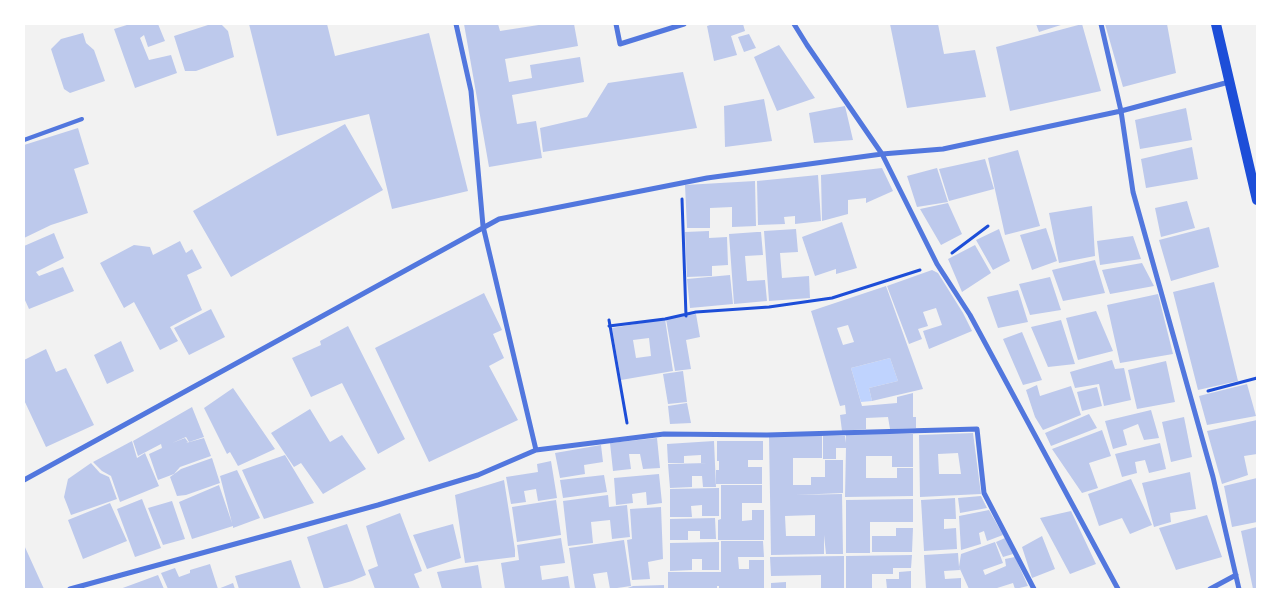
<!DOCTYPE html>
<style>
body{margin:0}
#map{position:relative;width:1281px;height:613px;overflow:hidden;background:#f2f2f2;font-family:Montserrat,sans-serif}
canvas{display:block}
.frame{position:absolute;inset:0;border:25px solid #fff;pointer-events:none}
</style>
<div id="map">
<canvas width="1281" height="613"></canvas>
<div class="frame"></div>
</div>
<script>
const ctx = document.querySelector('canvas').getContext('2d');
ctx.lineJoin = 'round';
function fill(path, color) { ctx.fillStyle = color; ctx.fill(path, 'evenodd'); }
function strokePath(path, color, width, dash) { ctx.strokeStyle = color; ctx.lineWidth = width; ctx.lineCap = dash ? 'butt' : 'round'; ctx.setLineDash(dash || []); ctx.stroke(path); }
const water = new Path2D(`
 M890,358l8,23 -29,7 3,13 -11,1 -10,-34z`);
const building = new Path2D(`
 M130,24h28l7,17 -17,6 -4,-12 -4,3 9,22 22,-5 6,18 -42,15 -21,-59z
 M211,24h10l7,7 6,26 -38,14h-11l-11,-35z
 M249,24h78l8,32 94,-23 39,158 -76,18 -23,-95 -92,22z
 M464,24h34l2,7 45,-7h29l4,22 -73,13 4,23 23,-4 -2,-13 50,-8 4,25 -72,13 5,29 19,-3 6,37 -53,9z
 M713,24h30l2,7 -14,5 6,19 -23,6 -7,-35z
 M890,24h48l6,30 31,-4 11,47 -79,11z
 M1036,24h28l-25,8z
 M1082,24l19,67 -91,20 -14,-64z
 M1105,24h62l9,49 -53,14z
 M83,33l3,10 8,7 11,31 -35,12 -6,-4 -13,-40 10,-10z
 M749,34l7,14 -12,4 -6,-15z
 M779,45l36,53 -38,13 -23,-54z
 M683,72l14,56 -154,24 -3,-24 47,-11 21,-34z
 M764,99l8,42 -47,6 -1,-41z
 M845,106l8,34 -39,3 -5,-30z
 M1186,108l6,32 -52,9 -5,-29z
 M345,124l38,66 -152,87 -38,-66z
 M78,128l11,36 -15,5 14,44 -37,12 -27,13v-93z
 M1192,147l6,32 -52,9 -5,-29z
 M1018,150l22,76 -35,9 -17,-77z
 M985,159l9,30 -45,12 -10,-32z
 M882,168l11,23 -27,12v-5l-18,2v14l-26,7 -1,-46z
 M937,168l11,34 -31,5 -10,-31z
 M818,175l3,46 -26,3v-8l-11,1 1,7 -27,1 -1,-44z
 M755,181l1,45 -24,1v-20l-22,1v20h-23l-2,-43z
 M1187,201l8,27 -34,9 -6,-29z
 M948,203l14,31 -21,11 -21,-36z
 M1092,206l3,50 -36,7 -10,-50z
 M842,222l15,46 -21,6v-5l-21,7 -13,-39z
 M1209,227l10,40 -48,14 -12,-41z
 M1046,228l11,33 -25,9 -12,-35z
 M796,229l2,23 -18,1 2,25 27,-2 1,22 -41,3 -5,-70z
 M999,229l11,32 -17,9 -17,-30z
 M709,231v7l18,-1 1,28 -16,1v10l-25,1 -2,-45z
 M757,232h4l2,23 -18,1 2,25 18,-1 2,21 -33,3 -5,-70z
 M54,233l10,25 -28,14 3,4 24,-9 11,24 -45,18 -5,-11v-52z
 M1133,236l8,23 -41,6 -3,-24z
 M180,241l6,12 6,-4 10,19 -15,7 15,35 -32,17 8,14 -18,9 -26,-48 -10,6 -24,-45 34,-18 16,2 3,8z
 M975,245l16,28 -29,19 -14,-33z
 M1095,260l10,33 -42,8 -11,-31z
 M1142,263l12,23 -44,8 -8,-24z
 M932,270l6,3 25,40 9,18 -43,18 -6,-18 19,-6 -6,-17 -13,4 5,14 -10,3 4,10 -13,5 -22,-58z
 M730,275l3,29 -43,4 -3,-29z
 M1050,277l11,33 -31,5 -11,-31z
 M1214,282l24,99 -40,9 -25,-98z
 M886,286l37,103 -51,12 -3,-13 29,-7 -8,-23 -39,10 11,38 35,-3v-6l16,-4v24h3v11l-26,1 -2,-12 -22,1v11l-24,2 -2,-16 6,-1 -1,-9 -5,1 -29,-95zM848,325l6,17 -11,3 -6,-17z
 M1018,290l10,32 -30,6 -11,-31z
 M484,293l18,37 -9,4 11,24 -15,8 29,54 -89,42 -54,-114z
 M1158,294l15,60 -53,9 -13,-58z
 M211,309l14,28 -36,18 -15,-27z
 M1096,311l17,40 -35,9 -12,-42z
 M696,314l4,23 -14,3 5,29 -16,2 -9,-52z
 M665,319l8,52 -52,9 -9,-52zM649,338l2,18 -15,2 -3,-18z
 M1061,320l14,44 -27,3 -17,-40z
 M348,326l57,113 -27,15 -36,-71 -31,14 -19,-39 29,-13 -1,-4z
 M1022,332l20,48 -19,5 -20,-46z
 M121,341l13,30 -27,13 -13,-29z
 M46,349l10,23 10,-4 28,57 -48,22 -22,-47v-40z
 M1112,360l3,9 9,-1 7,32 -27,6 -5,-22 -24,4 -5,-16z
 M1166,361l9,41 -38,7 -9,-39z
 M683,371l4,31 -19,2 -5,-30z
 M1247,384l9,32 -49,9 -8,-29z
 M1037,385l3,11 31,-10 10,29 -38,15 -8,-13 -9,-27z
 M1097,387l5,19 -20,5 -5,-19z
 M233,388l42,61 -37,17 -8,-14 -3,2 -23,-46z
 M687,403l4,20 -21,1 -2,-18z
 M192,407l12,30 -15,5 -3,-5 -14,6 13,-5 3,4 -2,1 18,-5 7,18 -31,11 -6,7 -16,6 -9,-26 13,-6 -1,-4 -23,12 -5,-15z
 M310,409l20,33 12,-7 24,34 -43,25 -22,-31 -7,4 -23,-34z
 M1151,410l8,28 -15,2 -6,-16 -15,6 4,15 -14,4 -8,-28z
 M1089,414l8,14 -46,18 -6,-13z
 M1184,417l8,40 -21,5 -9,-40z
 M1257,420v34l-13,2 4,19 -26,9 -15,-53z
 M1102,430l9,26 -22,7 9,25 -16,5 -30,-44z
 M973,433l8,61 -61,3 -1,-62zM958,453l3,21h-22l-1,-20z
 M846,434h67v33h-21v-11h-26v22h31v-10h16v28l-68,1 1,-49h-10v11h-13v-23h22l1,7z
 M822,435v23h-29v27h18v-8h14v-17h18v33l-48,2 47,-1 1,60h-17l-2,-19v19l-53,1 -2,-119zM815,515v21h-29l-1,-20z
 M657,438l3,30 -17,1 -3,-15h-11l2,15 -18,2 -3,-28z
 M132,441l5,17 8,-5 14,33 -39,16 -9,-26 -9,-5 -9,-9z
 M714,441l2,46h-13l-1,-11h-10v11l-22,1 -2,-24 39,-1h-6v-8l-17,1v7h-16l-1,-19z
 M717,441h46v19h-15v7h14v17h-46v-14h3v-9h-2z
 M1160,443l6,26 -17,4 -4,-13 -10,2 2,11 -15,4 -7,-23z
 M601,445l2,17 -19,3 1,9 -25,4 -5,-25z
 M285,455l29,48 -50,16 -22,-49z
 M212,458l8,25 -34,12 -9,1 -7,-19 11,-8z
 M551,461l6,37 -19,3 -2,-12 -12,2 2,11 -15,2 -5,-27 32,-5 -1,-8z
 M91,463l9,10 9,4 8,22 -46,16 -7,-18 4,-18z
 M237,470l23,48 -27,10v-2l-41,13 -13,-37 40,-17 13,38 -12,-47z
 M1190,472l6,37 -26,4 1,9 -17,5 -12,-44z
 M659,474l3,29 -15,2 -1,-13 -14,2 1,9 -17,2 -2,-27z
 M604,475l3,17 -44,6 -3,-18z
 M1257,478v44l-25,5 -8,-41z
 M1131,479l21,46 -22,9 -8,-16 -23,8 -11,-32z
 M504,480l11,70v7l-50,6 -10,-68z
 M721,485h41v18h-20v18l10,-1v-10h12v30h-46v-20l3,-1z
 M719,488v28h-17v-11l-11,1 1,11h-22v-28z
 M608,495l1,12 18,-2 3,32 -18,2 -2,-19 -19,2 2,21 -25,3 -5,-45z
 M981,496l6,12 -27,5 -2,-15z
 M955,498l1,21h-12v10l12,-1 1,21 -33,2 -3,-51z
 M142,499l19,49 -26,9 -18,-48z
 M913,499v23h-43v31h-24v-53z
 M556,500l5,35 -44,7 -5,-35z
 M172,501l13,38 -22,6 -15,-37z
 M110,503l17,38 -44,18 -15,-39z
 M661,507l2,52 -15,3 2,17 -18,1 -5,-40 5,-1 -2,-30z
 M989,510l14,25 -16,6 -3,-10 -5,2 2,11 -20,6 -2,-34z
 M1071,511l25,53 -26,10 -30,-56z
 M400,513l22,58 -8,3 6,15h-45l-7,-19 10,-4 -12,-40z
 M1207,515l15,42 -46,13 -17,-42z
 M715,518l1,21h-16v-8h-12v9h-18v-21z
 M347,524l19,51 -14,6 -28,8 -17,-52z
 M453,524l8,34 -34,11 -14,-34z
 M1257,527v62h-4l-12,-58z
 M896,528h17l-1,24h-40v-16h24z
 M1042,536l13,33 -23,9 -10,-31z
 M561,538l4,25 -25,3 2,14 26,-4 2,13h-65l-4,-26 18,-3 -2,-15z
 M1005,538l8,16 -10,3 -7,-15z
 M624,540l7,46 -21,3 -3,-17 -14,2 3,15h-21l-6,-41z
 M721,541h42l1,16h-26l1,12h10v-9h15v29h-45v-3h-2v3h-49v-17h53z
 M719,542v28h-17v-11h-10v11l-22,1v-28z
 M995,542l8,21 -20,7 2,5 21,-9 -1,-7 10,-2 13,29 -13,3 -2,-6 -19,6h-25l-10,-22 1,3 -16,1 1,8 16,-1v11h-35l-2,-34 34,-2 1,14 2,-13z
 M24,545l20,44h-20z
 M912,555l-1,13h-18v6h-21v14l-26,1v-33z
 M844,556v33h-23v-14l-50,1 -1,-19z
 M291,560l10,29h-62l-4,-13z
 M210,564l8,25 15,-6 2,6h-67l-7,-16 14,-5 4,9 11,-4v-3z
 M478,565l4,24h-40l-5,-17z
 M911,571v17l-24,1 -1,-10h13v-7z
 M158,575l6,14h-44z
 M786,582v7h-15v-6z
 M664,585v4h-39l8,-3z`);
const path = new Path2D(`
 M682,199l4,117
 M952,253l36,-27
 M609,320l18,103
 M609,326l56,-7 31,-7 73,-5 63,-9 88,-28
 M1208,391l49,-13`);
const service = new Path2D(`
 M24,140l58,-21`);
const minor = new Path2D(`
 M456,24l15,67 12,135 53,224
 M616,24l4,20 64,-20
 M794,24l13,21 75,109 55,110 33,51 148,274
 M1101,24l20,87 12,81 80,285 26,112
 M24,480l475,-261 208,-41 175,-24 61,-5 178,-38 108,-29
 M70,589l308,-84 100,-30 58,-25 128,-16 103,1 210,-6 7,64 50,96
 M1210,589l26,-14`);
const secondary = new Path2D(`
 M1216,24l41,176`);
fill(water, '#bfd3fe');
fill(building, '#bdc9ec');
strokePath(path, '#1d4ed8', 3);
strokePath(service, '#5277de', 4);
strokePath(minor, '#5277de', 5);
strokePath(secondary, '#1d4ed8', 10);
</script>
